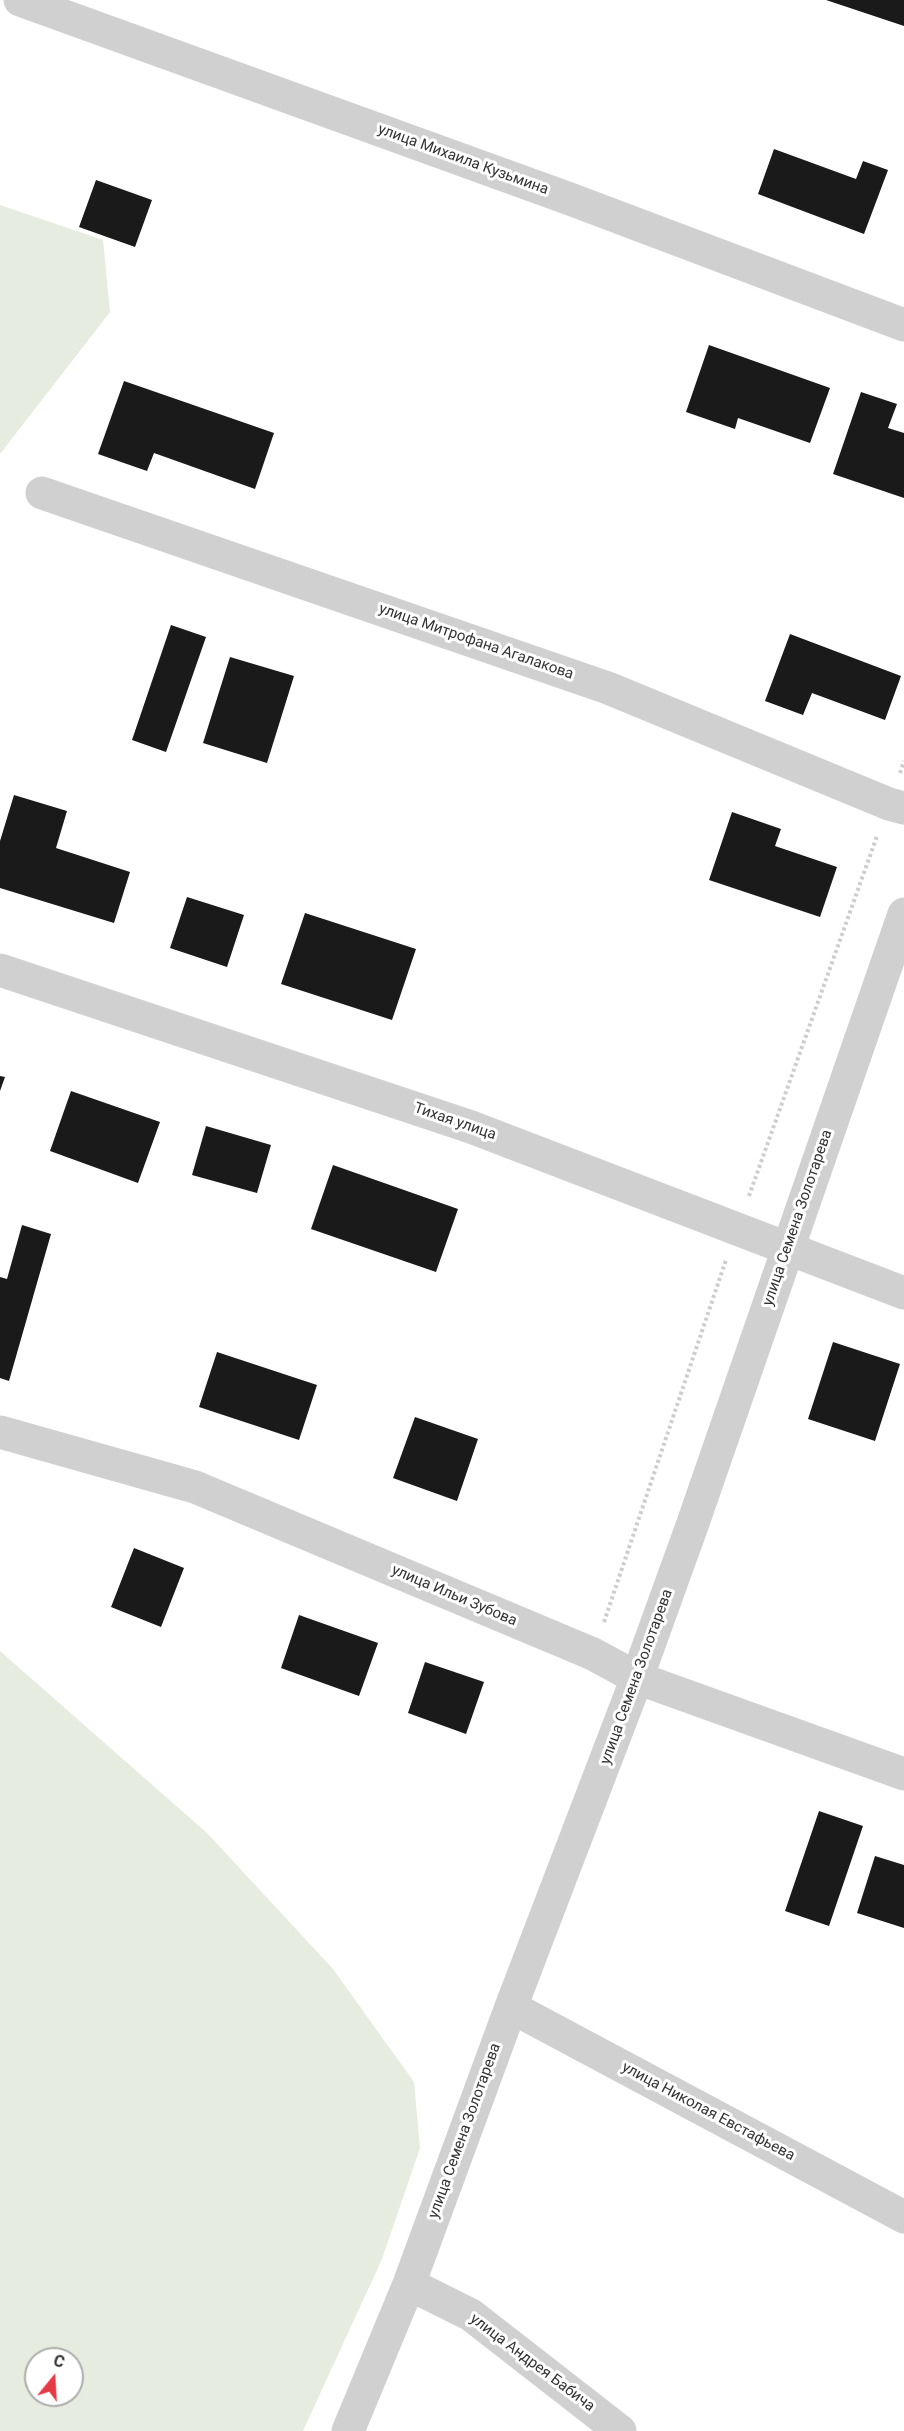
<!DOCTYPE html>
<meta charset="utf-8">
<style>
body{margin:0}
#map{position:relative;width:904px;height:2431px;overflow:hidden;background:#fff;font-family:Roboto,sans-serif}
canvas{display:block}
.north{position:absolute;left:24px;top:2347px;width:60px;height:60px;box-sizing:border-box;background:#fff;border:2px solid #adadad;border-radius:50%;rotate:18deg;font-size:16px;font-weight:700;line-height:24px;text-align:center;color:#333}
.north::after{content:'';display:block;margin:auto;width:21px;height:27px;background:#e63946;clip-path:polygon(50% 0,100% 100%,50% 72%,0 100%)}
</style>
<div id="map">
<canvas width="904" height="2431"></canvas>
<div class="north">С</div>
</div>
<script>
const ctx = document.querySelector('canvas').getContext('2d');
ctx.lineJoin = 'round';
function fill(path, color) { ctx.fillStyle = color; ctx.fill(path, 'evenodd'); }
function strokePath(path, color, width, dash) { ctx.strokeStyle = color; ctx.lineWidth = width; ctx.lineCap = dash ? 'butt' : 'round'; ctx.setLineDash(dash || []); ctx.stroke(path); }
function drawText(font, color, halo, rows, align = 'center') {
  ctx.font = font + ' Roboto,sans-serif'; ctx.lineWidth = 6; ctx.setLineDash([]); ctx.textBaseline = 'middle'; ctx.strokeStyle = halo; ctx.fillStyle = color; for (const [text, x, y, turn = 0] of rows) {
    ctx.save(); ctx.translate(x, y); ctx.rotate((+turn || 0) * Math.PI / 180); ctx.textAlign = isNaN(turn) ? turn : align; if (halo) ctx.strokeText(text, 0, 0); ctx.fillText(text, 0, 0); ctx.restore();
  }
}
const green = new Path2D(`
 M0,205l103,35 7,72 -110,142z
 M0,1651l207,182 126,136 81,113 6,66 -38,111 -79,172h-303zM36,2359h36v36h-36z`);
const building = new Path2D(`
 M826,0h78v26z
 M774,149l82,30 7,-18 25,9 -24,64 -106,-40z
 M96,180l56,20 -17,47 -56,-20z
 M709,345l121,43 -20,55 -72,-25 -3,11 -49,-17z
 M124,381l150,52 -19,56 -101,-36 -7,18 -49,-17z
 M861,392l36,12 -9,24 16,5v65l-71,-24z
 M171,625l35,12 -40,115 -34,-12z
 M790,634l111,42 -16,44 -73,-27 -9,22 -38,-14z
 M230,657l64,19 -27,87 -64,-20z
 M14,795l53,16 -11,37 74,24 -16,51 -114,-35v-47z
 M732,812l49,17 -6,17 62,21 -17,50 -111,-37z
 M187,897l57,18 -17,52 -57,-19z
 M305,913l111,36 -24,71 -111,-36z
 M0,1076l5,1 -5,14z
 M71,1091l89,31 -22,61 -88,-32z
 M206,1126l65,19 -14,48 -65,-18z
 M333,1165l125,44 -22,63 -125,-43z
 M22,1225l29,9 -42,147 -9,-3v-101l7,2z
 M833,1342l67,22 -25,77 -67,-22z
 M217,1352l100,33 -18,55 -100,-33z
 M415,1417l63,22 -21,62 -64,-23z
 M134,1548l50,20 -23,59 -50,-20z
 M299,1615l79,28 -19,53 -78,-28z
 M425,1662l59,20 -18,52 -58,-21z
 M819,1811l44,15 -34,100 -44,-15z
 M875,1856l29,9v63l-47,-15z`);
const path = new Path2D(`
 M900,773l4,-12
 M749,1196l128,-360
 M604,1622l122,-362`);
const street = new Path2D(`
 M20,0l550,199 334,126
 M42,493l566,195 281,116 15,4
 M0,970l471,157 433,166
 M0,1432l195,55 398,167 44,24 267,96
 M511,2007l393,210
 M409,2284l62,31 149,116
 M348,2431l61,-147 102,-277 126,-329 56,-155 211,-609`);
const streetNames = [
 ["улица Михаила Кузьмина",463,160,20],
 ["улица Митрофана Агалакова",476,642,19],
 ["Тихая улица",455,1122,19],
 ["улица Семена Золотарева",798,1218,-71],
 ["улица Ильи Зубова",454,1596,23],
 ["улица Семена Золотарева",637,1677,-70],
 ["улица Николая Евстафьева",708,2112,28],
 ["улица Семена Золотарева",465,2131,-70],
 ["улица Андрея Бабича",532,2363,37]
];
fill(green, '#e6ecdf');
fill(building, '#1a1a1a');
strokePath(path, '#cdcdcd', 4, [3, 3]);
strokePath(street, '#d0d0d0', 33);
drawText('15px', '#333', '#fff', streetNames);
</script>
